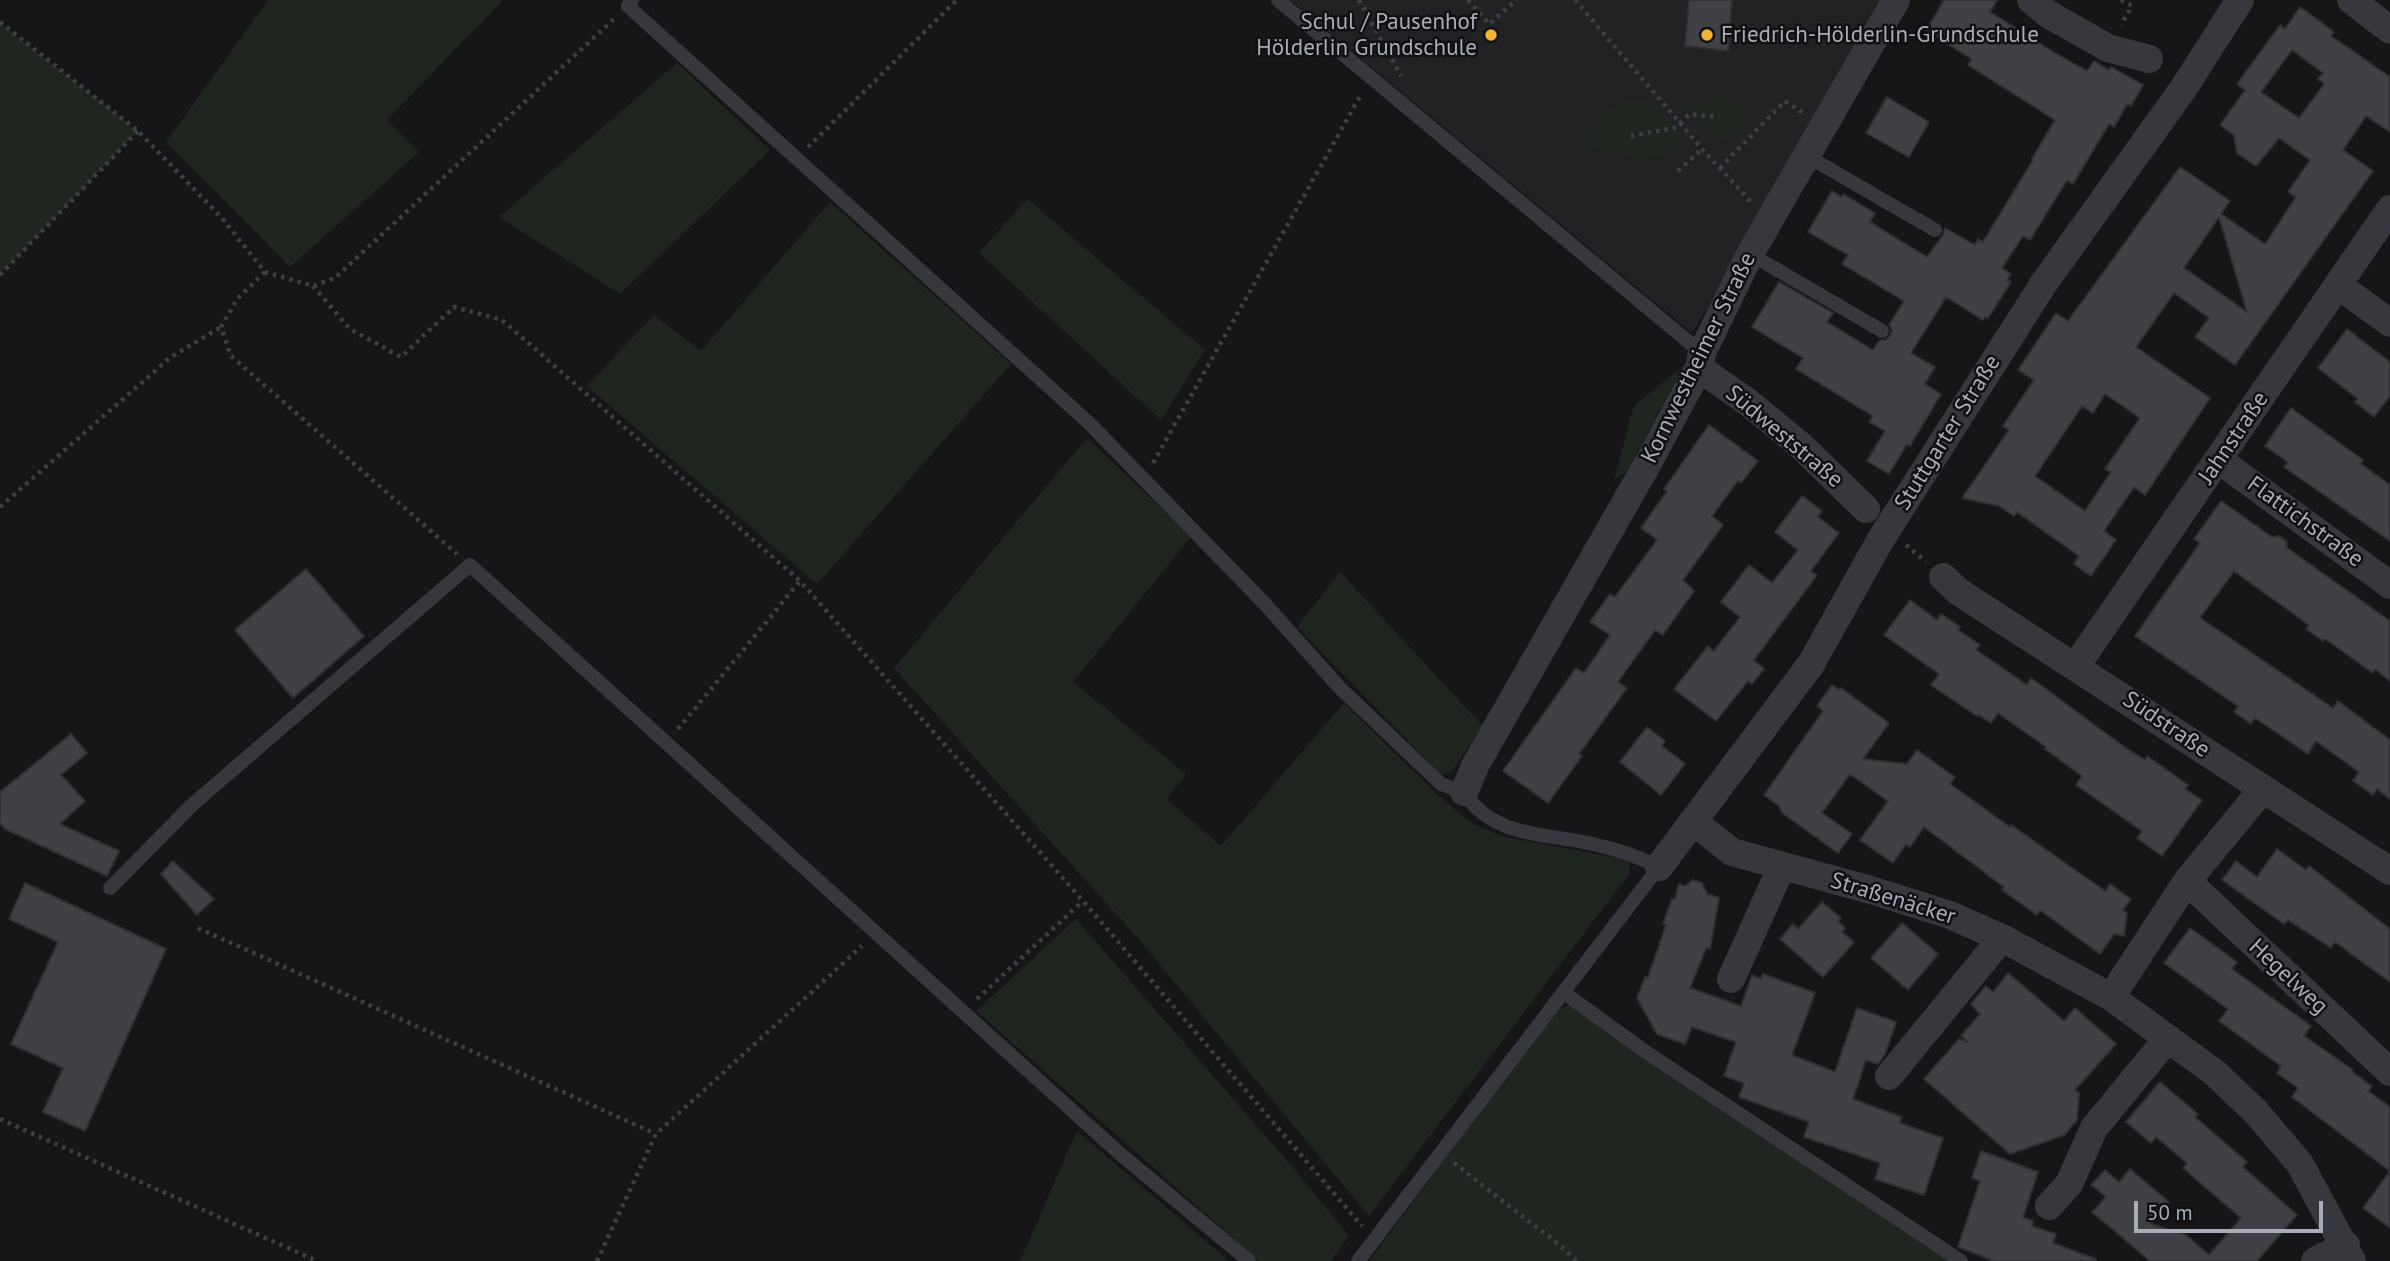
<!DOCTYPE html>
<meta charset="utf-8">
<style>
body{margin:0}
#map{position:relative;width:2390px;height:1261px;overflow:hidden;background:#161618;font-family:"PT Sans",sans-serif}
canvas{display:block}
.scale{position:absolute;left:2134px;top:1201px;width:189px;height:32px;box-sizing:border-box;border:4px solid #a8adb8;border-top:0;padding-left:9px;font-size:21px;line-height:24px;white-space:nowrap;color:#a8adb8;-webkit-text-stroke:5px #111113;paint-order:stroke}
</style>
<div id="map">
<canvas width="2390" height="1261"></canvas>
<div class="scale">50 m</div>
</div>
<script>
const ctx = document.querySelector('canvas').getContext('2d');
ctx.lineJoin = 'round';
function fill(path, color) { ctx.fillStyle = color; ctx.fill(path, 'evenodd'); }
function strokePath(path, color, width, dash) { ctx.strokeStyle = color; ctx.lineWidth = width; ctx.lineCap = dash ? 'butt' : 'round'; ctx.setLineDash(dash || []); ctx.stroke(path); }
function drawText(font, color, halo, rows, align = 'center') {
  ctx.font = font + ' "PT Sans",sans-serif'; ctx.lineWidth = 5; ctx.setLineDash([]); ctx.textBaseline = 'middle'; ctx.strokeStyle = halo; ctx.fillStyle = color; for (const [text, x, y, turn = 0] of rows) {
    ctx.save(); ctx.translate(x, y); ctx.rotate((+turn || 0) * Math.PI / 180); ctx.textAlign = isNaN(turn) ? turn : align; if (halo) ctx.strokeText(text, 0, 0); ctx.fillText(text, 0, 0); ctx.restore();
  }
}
const built = new Path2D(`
 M1290,0h605l-203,333z`);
const green = new Path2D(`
 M268,0h235l-116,120 32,32 -129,115 -124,-125z
 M0,23l138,108 -138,144z
 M677,63l93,87 -150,144 -121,-77z
 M1727,88l26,32 -25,21h-12l-35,-39 29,2z
 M1625,98l24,3 29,31 4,9 -21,18 -4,-3 -15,5 -31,-9 -2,7 -21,-15v-13l9,-7 6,-11z
 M1027,199l178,151 -44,70 -182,-167z
 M830,202l181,162 -194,220 -230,-198 67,-71 47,36z
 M1685,364l-58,107 -13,9 20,-74z
 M1087,438l104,99 -118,145 113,92 -19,25 54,47 123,-143 96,94 31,26 34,14 124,23 1,13 -261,343 -233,-280 -242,-268z
 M1340,572l142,153 -30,47 -11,3 -144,-148z
 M1076,919l221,253 52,64 -18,25h-72l-283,-250z
 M1568,1005l7,3 376,253h-582l188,-252z
 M1077,1131l152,130h-209z`);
const building = new Path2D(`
 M1689,0h43l-4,51 -43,-5z
 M1944,0h53l-7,12 70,44 27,15 7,-10 15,9 2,-3 32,18 -12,21 -4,-2 -13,23 -5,-3 -36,60 -6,-4 -37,60 -7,-4 -21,32 9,6 -4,6 4,2 -23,36 -3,-1 -2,3 -37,-23 -35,56 24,14 -10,17 16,10 -31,52 -3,-2 -18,30 -22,-13 18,-30 -16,-9 4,-6 -77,-47 7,-11 -51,-31 27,-45 54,31 -6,9 46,28 7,-10h6l4,-4 2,-6 -3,-5 15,-24 -62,-37 6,-9 -40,-23 24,-41 10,6 1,-3 32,19 -5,9 57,35 16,-22 2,-7 30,17 3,-6 5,3 50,-82 -1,-1 23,-39 -87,-55 4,-6 -46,-28z
 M2300,7l34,25 -3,4 59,41v55l-24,-16 -23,34 30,21 -138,194 -40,-28 14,-19 -35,-25 -38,54 74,51 -65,97 -11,-8 -30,44 12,9 -25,36 -17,-12 5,-8 -62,-44 -3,4 -15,-10 -37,-8 47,-68 -6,-4 31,-46 -16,-10 38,-57 12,8 112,-154 50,34 -9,13 44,30 31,-47 -8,-5 22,-32 -31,-22 -23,28 -19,-13 -3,-18 -14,-10 25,-35 -8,-6 43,-59 5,4zM2292,50l31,23 -5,6 6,5 -25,34 -38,-26zM2219,217l28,95 -63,-44zM2105,394l35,24 -35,51 6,3 -26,39 -50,-35 47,-70 11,7z
 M1887,97l42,25 -20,35 -43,-24z
 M2347,329l43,33v34l-16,21 -19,-15 3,-3 -40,-31z
 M2291,408l72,52 -2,4 29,21v56l-106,-74 4,-5 -23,-16z
 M1709,425l49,36 -17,22 -3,-2 -26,35 11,9 -40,55 11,11 -31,44 -8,-5 -37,52 9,6 -48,66 3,2 -34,47 -45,-32 73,-103 8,5 26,-38 -20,-13 20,-28 5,3 42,-57 -16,-12 26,-37 -3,-2z
 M1802,496l20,15 -4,6 21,16 -28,38 6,4 -63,85 10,9 -12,15 -4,-3 -32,40 -42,-32 34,-43 6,5 26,-34 -19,-15 28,-37 23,18 26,-33 -23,-18z
 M2221,501l51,36 7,-1 7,5 1,7 103,73v60l-15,-12 -2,4 -48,-34 -2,2 -17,-12 3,-4 -75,-54 -34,47 133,90 5,-7 52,39v59l-13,-10 -4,6 -20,-14 6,-9 -43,-31 -8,13 -53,-36 -4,6 -17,-12 4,-6 -103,-70 65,-93 -6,-4z
 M306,569l58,67 -71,62 -58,-68z
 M1910,600l27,20 4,-6 19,13 -2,3 22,15 -4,5 51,35 4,-7 96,71 18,11 2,-4 41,29 -3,4 17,11 -40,56 -25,-18 5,-7 -66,-46 6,-9 -37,-27 1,-2 -48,-34 -7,10 -12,-8 -2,1 -46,-31 8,-11 -55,-39z
 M1832,685l7,5 2,-2 48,35 -26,36 44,5 10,-14 38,27 -5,7 60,43 1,-2 94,66 5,-7 21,15 -8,11 4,3 -3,23 -10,-2 -14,20 -60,-44 -3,5 -35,-25 2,-3 -80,-60 -14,20 -4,-3 -13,19 -33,-23 28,-39 -38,-27 -28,39 30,21 -14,19 -56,-40 -3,-7 -15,-11 59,-84 -6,-5z
 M1647,727l18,14 -3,5 23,18 -24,31 -41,-33z
 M71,734l16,19 -26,22 24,26 -25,23 59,27 -12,25 -102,-47 -5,-6v-31z
 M2277,849l29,21 3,-4 81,63v53l-55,-40 -4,6 -43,-28 -4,4 -62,-44 14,-19 21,16z
 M173,861l41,38 -17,16 -36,-41z
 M1693,880l9,3 5,11 12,4 -9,51 -4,-1 -16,40 51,18 11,-31 9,4 2,-5 52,19 -23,62 43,17 22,-64 39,14 -11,32 -7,10 -12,-4 -13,39 49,18 -2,6 43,15 -19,57 -49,-16 5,-16 -76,-26 5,-15 -70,-25 5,-14 -20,-7 12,-34 -44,-15 -7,17 -28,-10 -20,-36 8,-21 3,1 18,-53 -3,-1 9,-25h3l4,-15 6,2z
 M25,883l141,66 -81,182 -42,-19 20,-44 -52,-24 47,-102 -49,-23z
 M1822,902l19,16 -3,3 7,7 -3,4 12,10 -31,35 -43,-38 13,-15 5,5z
 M1902,923l36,31 -30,36 -37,-32z
 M2190,928l47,34 -5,7 79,57 -7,10 49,34 -1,2 20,14 -4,5 22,16v121l-27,-20 27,-37 -98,-74 6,-9 -21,-15 4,-7 -62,-45 9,-12 -64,-46z
 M2008,973l56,48 11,-13 41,36 -41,46 4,3 -2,27 -13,15 -54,19 -86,-75 35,-40 9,3 -7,-6 19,-22 -9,-10 15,-18 7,6z
 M2160,1082l38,32 -3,3 52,45 -4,5 54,48 -40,46h-107l-58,-49 14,-15 -15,-12 14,-15 14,12 11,-13 39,33 -18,22 35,11 23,20 32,-37 -58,-50 4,-5 -31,-26 -5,6 -25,-21z
 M1981,1151l57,21 -15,45 10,4 -1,5 24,8 -3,9 43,16v2h-102l-36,-14 22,-66 -8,-3z`);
const path = new Path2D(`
 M1359,0l42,76
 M1468,0l21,24 28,-24
 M1575,0l127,149 49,53
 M2121,0l11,6 -11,19
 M0,22l138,109 83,86 44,55 48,14 22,-8 279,-259
 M1631,136l43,-8 16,-14 29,3
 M808,147l149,-147
 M1720,168l65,-67 18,12
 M1678,171l24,-22
 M265,272l-28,27 -16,28 10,29 226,198
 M0,275l138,-144
 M313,286l37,43 51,28 53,-50 48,13 298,261 283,320 279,325
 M1153,463l209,-370
 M0,507l171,-150 50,-30
 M1906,545l20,17
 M678,729l122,-148
 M198,928l458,206
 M977,999l106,-98
 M0,1119l317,142
 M1454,1163l108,84 14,14
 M597,1261l59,-127 206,-188`);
const lane = new Path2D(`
 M632,0l-4,6 461,417 176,181 75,84 101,96 23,8c29,47 86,41 133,53 22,5 42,12 62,22l-301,394
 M1278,0l424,353
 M1807,156l128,74
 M1750,254l132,77
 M110,888l82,-83 278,-240 649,588 130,108
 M1563,992l80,58 318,211`);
const street = new Path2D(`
 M2031,0l17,14 60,34 41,11
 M2351,0l39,30
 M2338,285l52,38
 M1699,368l50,35 51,42 66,64
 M2219,460l171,125
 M1943,577l16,15 431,279
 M2076,666l314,-457
 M1464,792l12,-28 172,-301 51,-95 3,-15 48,-99 146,-254
 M1694,822l38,30 139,38 79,25 52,23 109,59 104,76 41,39 44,52 52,97
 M1659,867l152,-203 70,-125 163,-256 139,-194 57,-89
 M2187,881l75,-91
 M1731,979l51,-113
 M2111,997l76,-116 203,191
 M1889,1076l113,-138
 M2049,1206l20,-22 25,-56 74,-90
 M2315,1261l31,-16`);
const markers = [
 [1491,35,7,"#f2b134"],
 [1707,35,7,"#f2b134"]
];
const poiNames = [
 ["Schul / Pausenhof",1477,22],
 ["Hölderlin Grundschule",1477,48],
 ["Friedrich-Hölderlin-Grundschule",1721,35,"left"]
];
const streetNames = [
 ["Kornwestheimer Straße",1699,358,-64],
 ["Stuttgarter Straße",1948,433,-58],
 ["Südweststraße",1784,437,40],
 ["Jahnstraße",2234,438,-56],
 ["Flattichstraße",2305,522,36],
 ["Südstraße",2166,725,34],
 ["Straßenäcker",1893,899,17],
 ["Hegelweg",2288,977,43]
];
fill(built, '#222225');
fill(green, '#1e261f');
fill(building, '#404145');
strokePath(building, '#303034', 2);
strokePath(path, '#3d3f44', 4.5, [3.5, 5]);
strokePath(lane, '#37383d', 14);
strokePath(street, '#37383d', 28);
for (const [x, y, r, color] of markers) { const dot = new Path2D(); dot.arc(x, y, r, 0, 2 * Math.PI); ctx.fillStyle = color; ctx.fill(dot); strokePath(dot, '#111113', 2.5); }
drawText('23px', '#a8adb8', '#111113', poiNames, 'right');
drawText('23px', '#a8adb8', '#111113', streetNames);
</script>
